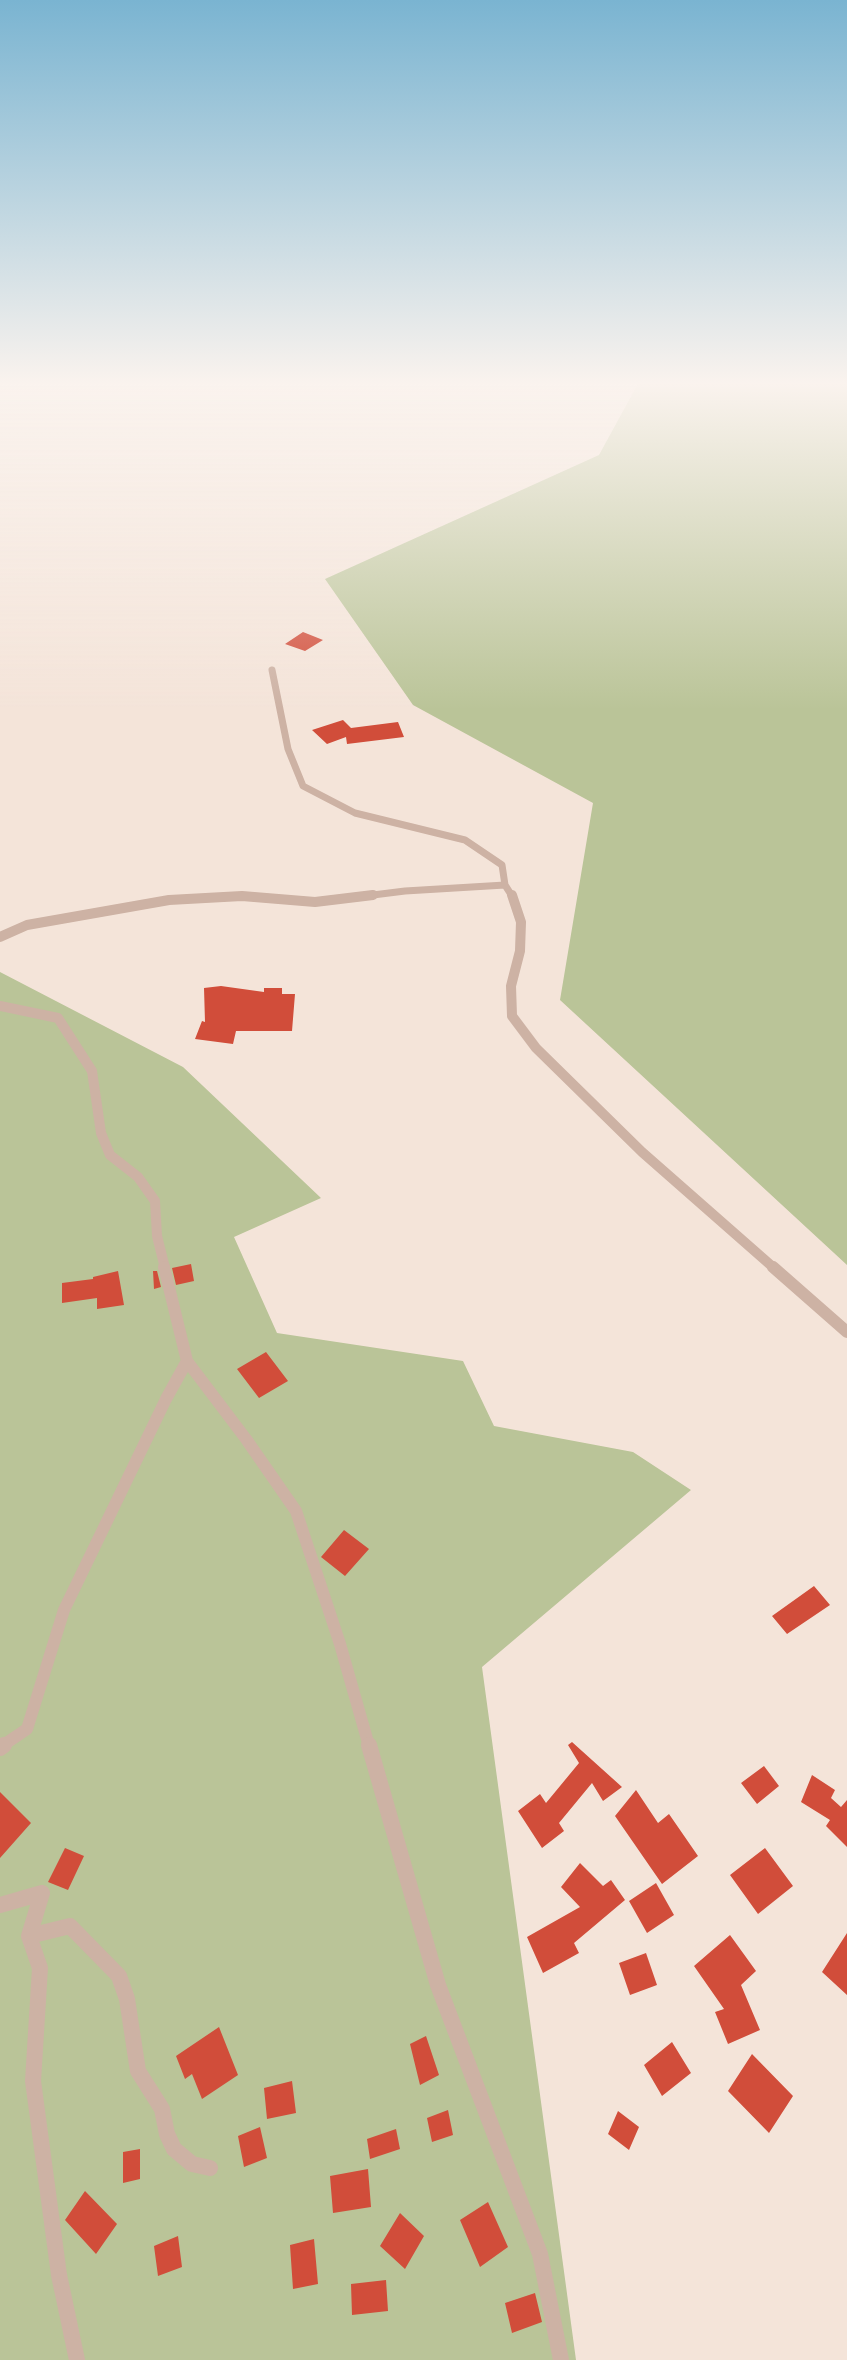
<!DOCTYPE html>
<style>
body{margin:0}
canvas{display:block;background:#f4e4d9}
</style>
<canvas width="847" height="2360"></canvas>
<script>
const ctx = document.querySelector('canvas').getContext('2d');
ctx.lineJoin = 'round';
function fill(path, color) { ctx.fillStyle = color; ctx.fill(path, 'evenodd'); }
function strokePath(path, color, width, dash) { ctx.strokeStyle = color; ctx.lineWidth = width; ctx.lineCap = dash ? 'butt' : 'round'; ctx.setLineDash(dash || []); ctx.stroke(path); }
const green = new Path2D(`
 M640,380h207v885l-287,-265 33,-197 -180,-98 -88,-126 274,-124z
 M0,972l183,95 138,131 -87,39 43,96 186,28 31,65 139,26 58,38 -209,177 94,693h-576z`);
const building = new Path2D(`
 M303,632l20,8 -18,11 -20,-7z
 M343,720l8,8 47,-6 6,15 -57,7 -1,-7 -19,7 -15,-14z
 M221,986l43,6v-4h18v6h13l-3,37h-56l-3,13 -38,-5 7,-18 3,1 -1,-34z
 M191,1264l3,17 -18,4 -4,-17z
 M118,1271l6,34 -27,4v-11l-35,5v-20l31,-4v-2z
 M153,1271h4l4,16 -7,2z
 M266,1352l22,29 -29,17 -22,-29z
 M344,1530l25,19 -24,27 -24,-19z
 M814,1586l16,19 -43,29 -15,-18z
 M572,1742l50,45 -19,14 -11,-18 -33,40 5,8 -22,17 -24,-37 22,-17 6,9 33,-40 -11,-18z
 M764,1766l15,20 -22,18 -16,-21z
 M812,1775l23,15 -4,8 10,9 6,-7v47l-21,-21 4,-6 -29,-18z
 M636,1790l22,33 11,-9 29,42 -36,28 -47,-68z
 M0,1792l31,31 -31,35z
 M65,1848l19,8 -16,34 -20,-8z
 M765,1848l28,38 -35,28 -28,-39z
 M580,1863l23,23 8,-6 14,20 -51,43 5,10 -36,20 -16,-36 53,-30 -19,-20z
 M656,1883l18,32 -27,18 -18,-32z
 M847,1933v62l-25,-23z
 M730,1935l26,36 -15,14 19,45 -32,14 -13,-32 9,-3 -30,-43z
 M646,1953l11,32 -27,10 -11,-32z
 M219,2027l19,48 -36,24 -10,-25 -7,5 -9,-23z
 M426,2036l13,39 -19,10 -10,-41z
 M672,2042l19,31 -29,23 -18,-31z
 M752,2054l41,42 -24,37 -41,-42z
 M292,2081l4,32 -29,6 -3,-31z
 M448,2110l5,25 -21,7 -5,-24z
 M618,2111l21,16 -10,23 -21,-16z
 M260,2127l7,31 -23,9 -6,-31z
 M396,2129l4,20 -30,10 -3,-20z
 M140,2149v30l-17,4v-31z
 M368,2169l3,38 -38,6 -3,-37z
 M85,2191l32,33 -21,30 -31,-34z
 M488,2202l20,45 -28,20 -20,-47z
 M400,2213l24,23 -19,33 -25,-23z
 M178,2236l4,31 -24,9 -4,-30z
 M314,2239l4,45 -25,5 -3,-44z
 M386,2280l2,31 -36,4 -1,-31z
 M535,2293l7,29 -30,11 -7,-30z`);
const minorFar3 = new Path2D(`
 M272,670l16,79 15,37 52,27 110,27 37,25 3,20 -100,6 -40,5
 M505,885l7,11`);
const minorFar2 = new Path2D(`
 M512,895l9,27 -1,29 -9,35 1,30 24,32 106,104 132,116
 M0,937l27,-12 142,-25 73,-4 73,6 58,-7
 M0,1006l58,12 34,53 9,62 9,22 28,22 17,24 2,35 8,32`);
const minorFar1 = new Path2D(`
 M164,1267l23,94 59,78 50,72 44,133 29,102
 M773,1267l74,65
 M2,1746l25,-17 37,-119 102,-211 21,-38`);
const minor = new Path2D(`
 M369,1745l69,240 102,269 21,106
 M0,1748l4,-3
 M42,1893l-13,43 11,32 -7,113 26,194 18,85
 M0,1905l42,-12
 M29,1936l41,-10 49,50 8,23 11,72 24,38 5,25 7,15 18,15 18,4`);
fill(green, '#bac498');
fill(building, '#d14d3a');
strokePath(minorFar3, '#cdb2a4', 7);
strokePath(minorFar2, '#cdb2a4', 10);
strokePath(minorFar1, '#cdb2a4', 12);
strokePath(minor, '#cdb2a4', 16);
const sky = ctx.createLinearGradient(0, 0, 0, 710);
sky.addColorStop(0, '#7ab4d1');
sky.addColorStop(0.54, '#faf3ee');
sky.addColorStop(1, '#faf3ee00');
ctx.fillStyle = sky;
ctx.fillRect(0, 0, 847, 710);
</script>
